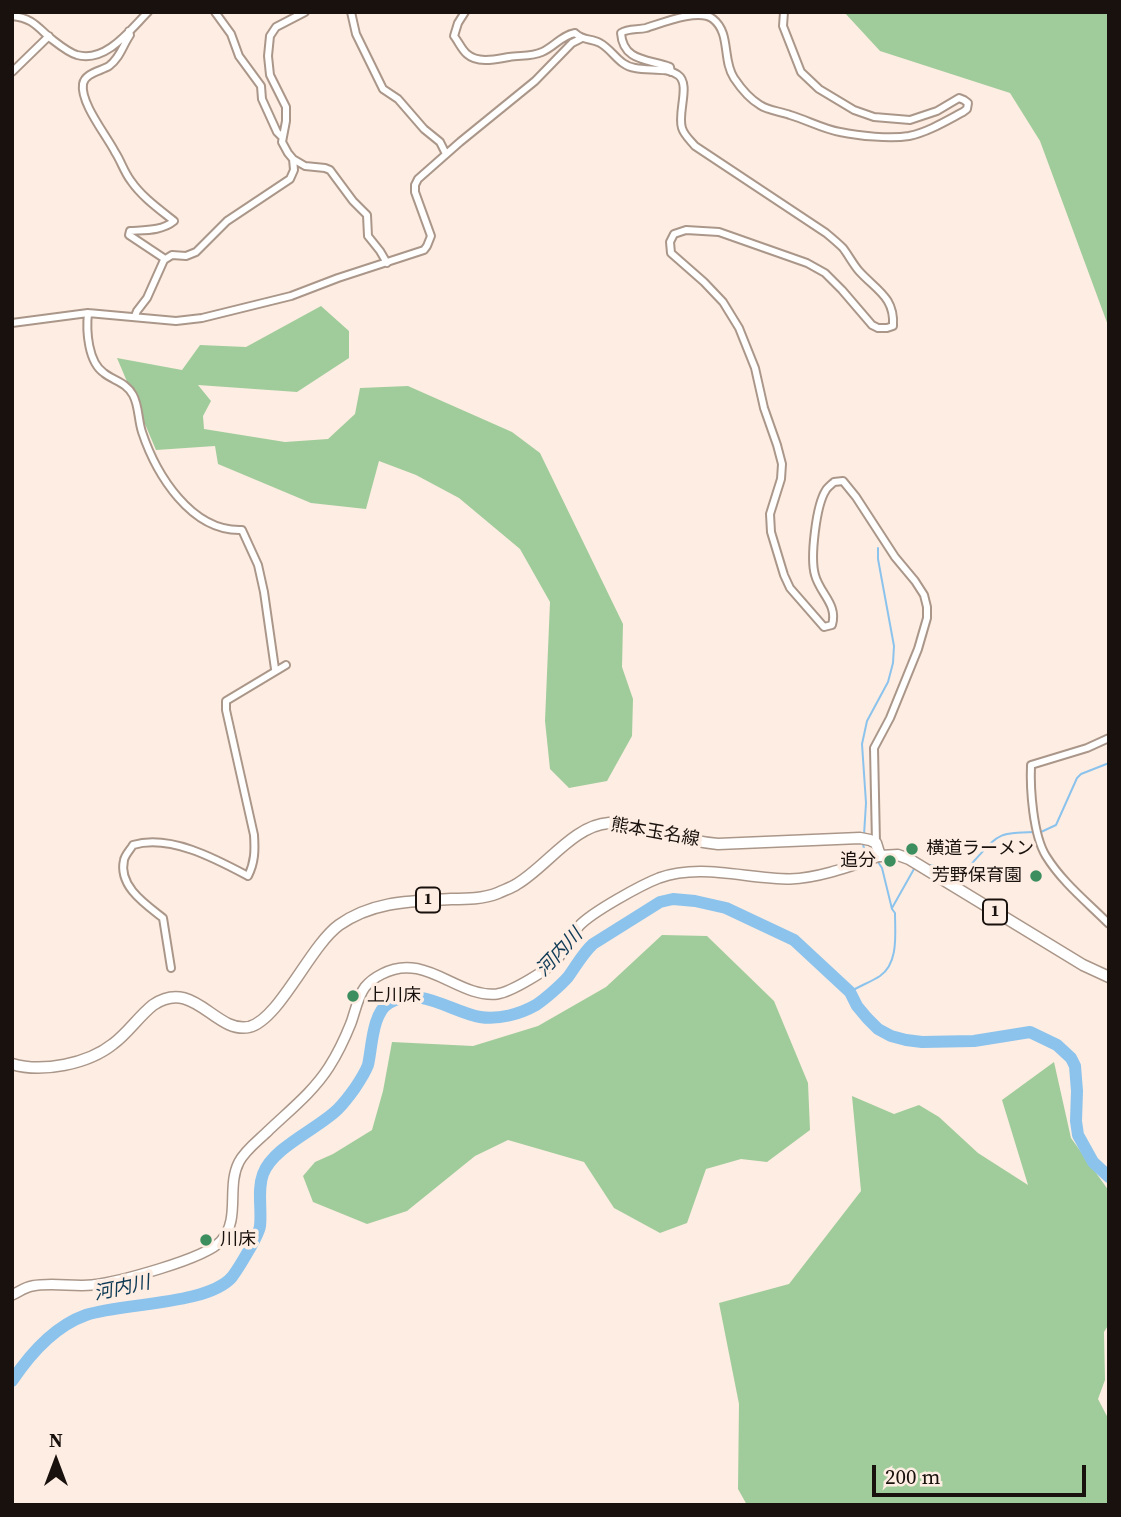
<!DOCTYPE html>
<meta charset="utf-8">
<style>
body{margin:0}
#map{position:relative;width:1121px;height:1517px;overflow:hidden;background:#feede2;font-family:"Source Serif 4",serif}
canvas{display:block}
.frame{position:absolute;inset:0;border:14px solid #19110d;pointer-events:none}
.north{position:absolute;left:21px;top:1426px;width:70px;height:70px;-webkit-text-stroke:5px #feede2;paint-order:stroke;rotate:0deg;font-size:19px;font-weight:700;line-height:28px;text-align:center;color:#19110d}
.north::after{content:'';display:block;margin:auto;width:24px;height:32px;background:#19110d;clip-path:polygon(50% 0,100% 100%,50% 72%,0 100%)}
.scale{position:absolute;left:872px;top:1465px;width:214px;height:32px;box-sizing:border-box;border:4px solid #19110d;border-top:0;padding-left:9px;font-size:21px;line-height:24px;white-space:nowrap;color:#19110d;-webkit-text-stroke:5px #feede2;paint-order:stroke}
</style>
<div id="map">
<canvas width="1121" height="1517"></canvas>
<div class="frame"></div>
<div class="north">N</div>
<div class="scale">200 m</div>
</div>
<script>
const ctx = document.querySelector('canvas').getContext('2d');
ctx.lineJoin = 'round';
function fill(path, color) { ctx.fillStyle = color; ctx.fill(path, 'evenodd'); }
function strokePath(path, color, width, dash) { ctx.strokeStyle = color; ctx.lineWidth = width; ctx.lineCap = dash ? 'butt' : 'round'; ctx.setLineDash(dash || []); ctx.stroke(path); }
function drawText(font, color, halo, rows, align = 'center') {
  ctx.font = font + ' "Source Serif 4","Noto Sans JP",serif'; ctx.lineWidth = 7; ctx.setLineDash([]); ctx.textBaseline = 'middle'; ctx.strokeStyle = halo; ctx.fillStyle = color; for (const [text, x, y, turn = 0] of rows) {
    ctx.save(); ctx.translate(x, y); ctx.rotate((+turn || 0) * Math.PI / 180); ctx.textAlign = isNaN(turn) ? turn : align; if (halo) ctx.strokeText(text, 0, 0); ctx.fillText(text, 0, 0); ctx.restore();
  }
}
const forest = new Path2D(`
 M844,12h265v316l-69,-187 -30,-48 -130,-42z
 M321,306l28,25v27l-52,34 -99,-7 13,16 -8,15 1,13 81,13 43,-3 27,-25 5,-26 48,-2 104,46 28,21 83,171 -1,43 11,32 -1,37 -25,45 -38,7 -19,-19 -5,-48 5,-119 -30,-53 -61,-51 -43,-23 -37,-14 -13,48 -55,-6 -93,-39 -3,-18 -59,4 -39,-92 65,12 18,-25 46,2z
 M662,935l45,1 67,65 34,82 2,47 -43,32 -26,-3 -35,10 -19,54 -27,10 -46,-25 -30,-46 -76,-22 -33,16 -68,55 -40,13 -54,-22 -10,-26 12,-14 18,-8 39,-24 11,-39 9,-49 81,4 65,-20 68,-39z
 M1054,1062l17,76 38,53v133l-5,8 1,48 -7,19 11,21v85h-362l-9,-16 1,-85 -20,-101 70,-19 72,-93 -9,-95 42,18 25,-9 20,12 39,36 50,32 -26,-85z`);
const stream = new Path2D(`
 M1041,832l15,-7 21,-47 4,-4 28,-11
 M864,835l2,-32 -4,-59 5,-23 21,-39 5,-19 1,-17 -16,-87v-11
 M863,844l2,9 5,4
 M931,865c10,1 21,12 31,8 5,-2 9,-8 12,-12 26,-28 23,-28 61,-29
 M892,908l22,-39
 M850,992c9,-6 21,-10 30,-16 19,-13 15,-43 15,-63l-3,-4 -10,-41 -4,-6`);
const river = new Path2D(`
 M12,1381c18,-27 43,-55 74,-66 36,-12 122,-10 146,-38 6,-8 27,-42 28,-51 2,-17 -3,-36 3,-52 10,-27 55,-45 75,-65 6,-6 12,-14 17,-21 4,-6 10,-15 13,-23 4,-17 4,-52 21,-62 30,-18 62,9 91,14 19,3 40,-3 56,-12 9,-6 25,-20 32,-28 8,-11 15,-24 25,-33l67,-42 13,-3 22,2 31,7 68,32 56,52 7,14 10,12 11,11 13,7 15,4 16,2 52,-1 56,-9 27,13 14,13 4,8 2,25 -1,30 2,14 15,27 16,15`);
const minor = new Path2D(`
 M215,12l16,22 8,22 22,30 1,13 15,33 5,5
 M305,12l-29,15 -6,9 -2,20 2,19 16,32v14l-4,21 6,11 5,6 12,7 20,2 5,2 23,31 14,14 1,21 12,15 7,12
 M351,12l5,22 27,55 15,10 26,30 16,13 6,12
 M465,12l-7,11 -4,13c4,5 8,14 13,18 11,10 30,5 42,3 11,-2 22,0 33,-5 12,-5 20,-17 33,-19 8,8 16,5 25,10 13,7 19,23 35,25 14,3 32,-1 43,7 13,9 -1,38 4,53 2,7 8,12 13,18l131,87c6,5 12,10 17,15 6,8 10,16 16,23 17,19 36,26 34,55l-6,2h-9l-6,-3 -30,-35 -17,-17 -18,-10 -88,-31 -33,-2 -12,4 -4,8 1,11 33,29 19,20 16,26 16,40 9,40 13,37 5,19 -1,15 -11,35 1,18 13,43 6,13 34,39 8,-2c6,-21 -12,-31 -17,-50 -5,-17 1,-70 11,-85 1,-2 7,-7 8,-8l9,-1 13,16 39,60 20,24 9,14 3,12v11l-9,31 -28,69 -16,30 2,95
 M12,16c19,2 24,9 37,21 8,6 18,15 28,18 29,8 53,-25 71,-43
 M129,31l1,4c-7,10 -10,23 -21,31 -8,5 -24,7 -26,18 -3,19 24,52 32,68 6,9 9,20 16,29 11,16 28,28 43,40 -12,10 -29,9 -44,10l-1,4 36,24
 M12,72l37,-36
 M671,72l-1,-5c-21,-8 -47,-5 -49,-34 7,-5 17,-3 25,-5 16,-5 53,-20 67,-9 18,14 9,41 21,59 6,9 16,21 26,27 9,6 20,6 30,10 17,5 33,14 50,17 19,4 50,7 69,4 19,-4 37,-15 54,-24l4,-3 1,-6 -4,-3 -5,-2 -22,13 -27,9 -36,-3 -20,-7 -35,-21 -18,-17 -18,-46 1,-14
 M88,313c-2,18 0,49 16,60 10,8 22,9 29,22 6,11 5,25 9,37 14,42 49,100 100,98l16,35 6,27 11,77
 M135,316l2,-5 10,-13 17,-38 8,-5 14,1 10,-4 31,-31 63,-42 4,-9 -1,-11
 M12,323l76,-10 88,8 26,-3 89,-22 47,-18 86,-28 3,-4 4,-10 -16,-44v-7l3,-6 42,-37 75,-61 37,-38 8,-4
 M1109,738l-22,10 -56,17c-1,24 2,70 15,91 16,26 41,46 63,68
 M171,968l-8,-50c-18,-14 -45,-32 -39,-58 1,-5 6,-10 9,-15 37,-11 83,14 115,31 7,-14 7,-26 6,-41l-28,-125v-9l60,-36`);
const secondary = new Path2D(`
 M12,1295c7,-3 13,-8 20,-9 20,-4 41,1 60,-1 26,-3 113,-26 129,-44 20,-22 5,-54 18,-79 6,-12 20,-22 30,-32 21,-20 44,-38 60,-63 9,-14 16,-29 22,-44 4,-11 7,-27 14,-36 4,-5 11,-10 17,-13 43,-23 75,24 115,20 14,-2 53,-25 61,-36 8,-10 13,-22 21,-32 13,-14 62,-41 80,-48 42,-15 87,1 131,1 30,-1 61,-13 90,-23`);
const primary = new Path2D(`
 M12,1064c30,9 76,0 101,-20 15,-11 25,-27 40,-39 41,-28 62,29 96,22 30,-7 61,-81 90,-102 34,-24 72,-24 112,-26 16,0 32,0 47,-6 6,-3 13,-5 19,-9 29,-17 57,-59 92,-61 16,-1 36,6 52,10 19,5 37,9 57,11l142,-6 10,2 6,3 4,13 18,-1 11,4 174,106 26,12`);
const markers = [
 [912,849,7,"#3c8e5f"],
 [890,861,7,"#3c8e5f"],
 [1036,876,7,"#3c8e5f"],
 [353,996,7,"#3c8e5f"],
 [206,1240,7,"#3c8e5f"]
];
const shields = [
 [428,900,24],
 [995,912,24]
];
const shieldNames = [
 ["1",428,900],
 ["1",995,912]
];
const streetNames = [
 ["熊本玉名線",655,833,10]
];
const poiNames = [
 ["横道ラーメン",926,849],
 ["追分",876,861,"right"],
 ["芳野保育園",1022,876,"right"],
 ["上川床",367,996],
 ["川床",220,1240]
];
const waterNames = [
 ["河内川",560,953,-47],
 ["河内川",122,1289,-12]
];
fill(forest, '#a0cc9b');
strokePath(stream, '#8bc3ed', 2);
strokePath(river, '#8bc3ed', 12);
strokePath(minor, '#ab978a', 10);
strokePath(secondary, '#ab978a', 12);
strokePath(primary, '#ab978a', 13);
strokePath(minor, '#fff', 6);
strokePath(secondary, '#fff', 9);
strokePath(primary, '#fff', 10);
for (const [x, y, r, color] of markers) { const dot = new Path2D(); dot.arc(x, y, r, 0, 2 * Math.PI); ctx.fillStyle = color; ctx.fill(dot); strokePath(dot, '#feede2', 2.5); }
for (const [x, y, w] of shields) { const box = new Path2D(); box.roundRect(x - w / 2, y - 12.5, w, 25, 5); ctx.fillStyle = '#feede2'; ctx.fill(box); strokePath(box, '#19110d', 2); }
drawText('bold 16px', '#19110d', null, shieldNames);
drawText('18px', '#19110d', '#feede2', streetNames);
drawText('18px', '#19110d', '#feede2', poiNames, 'left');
drawText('italic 19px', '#0e3a56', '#feede2', waterNames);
</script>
